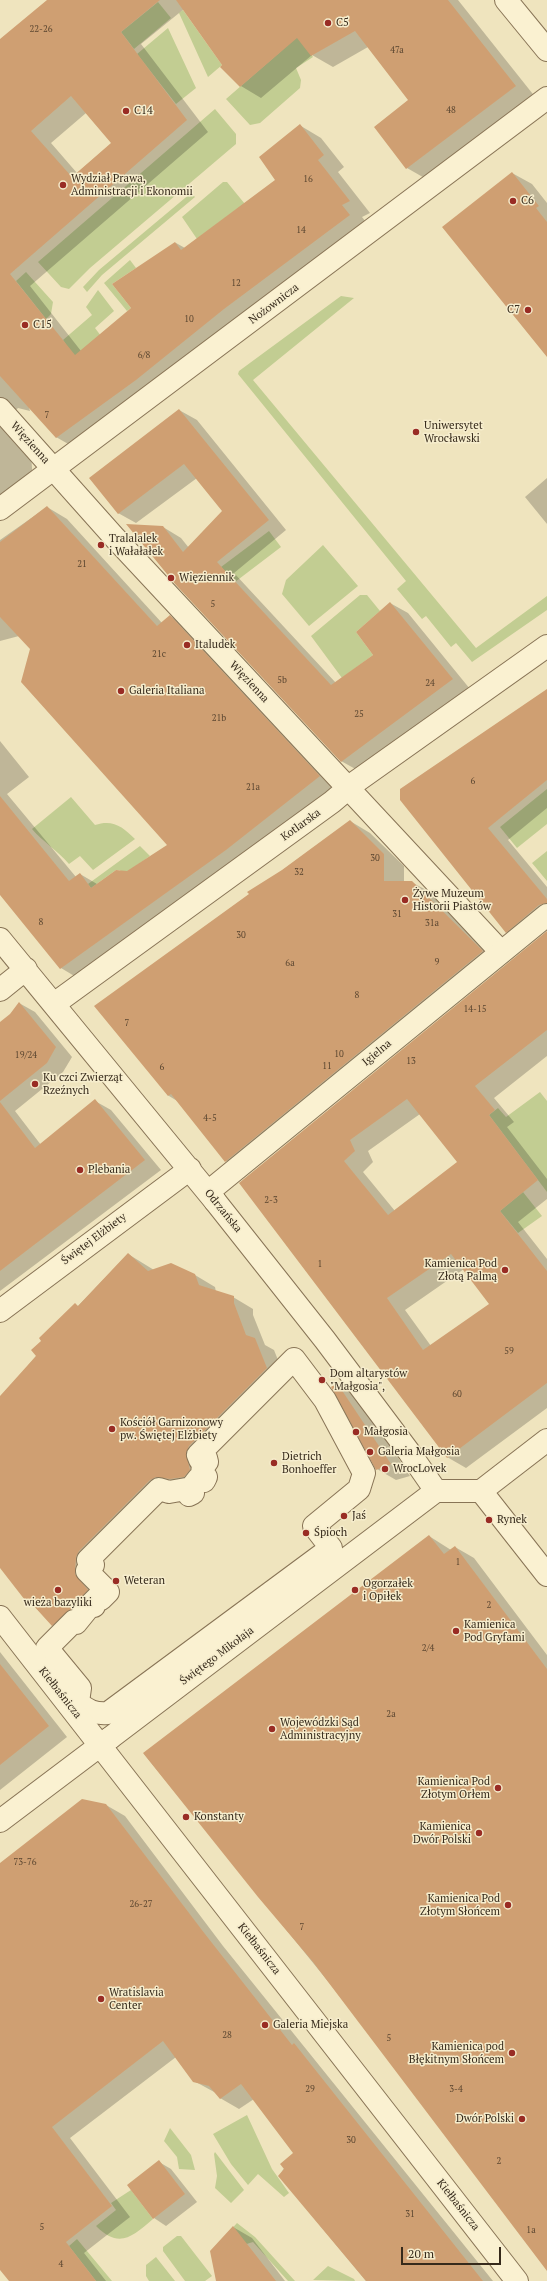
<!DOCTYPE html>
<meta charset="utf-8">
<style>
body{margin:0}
#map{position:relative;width:547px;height:2281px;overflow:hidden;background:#efe4be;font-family:"PT Serif",serif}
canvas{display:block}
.scale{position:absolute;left:401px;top:2247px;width:100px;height:18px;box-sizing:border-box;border:2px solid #362a1b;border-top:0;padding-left:5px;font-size:12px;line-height:14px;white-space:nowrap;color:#362a1b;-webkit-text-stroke:3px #f6edcd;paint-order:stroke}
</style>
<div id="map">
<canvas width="547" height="2281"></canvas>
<div class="scale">20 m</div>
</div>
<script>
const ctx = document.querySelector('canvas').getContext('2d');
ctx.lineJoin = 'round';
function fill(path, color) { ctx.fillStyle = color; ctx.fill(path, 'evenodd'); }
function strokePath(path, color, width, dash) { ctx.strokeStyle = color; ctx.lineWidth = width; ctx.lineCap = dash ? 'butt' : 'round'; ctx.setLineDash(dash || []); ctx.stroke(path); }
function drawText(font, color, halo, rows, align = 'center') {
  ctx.font = font + ' "PT Serif",serif'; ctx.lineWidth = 3; ctx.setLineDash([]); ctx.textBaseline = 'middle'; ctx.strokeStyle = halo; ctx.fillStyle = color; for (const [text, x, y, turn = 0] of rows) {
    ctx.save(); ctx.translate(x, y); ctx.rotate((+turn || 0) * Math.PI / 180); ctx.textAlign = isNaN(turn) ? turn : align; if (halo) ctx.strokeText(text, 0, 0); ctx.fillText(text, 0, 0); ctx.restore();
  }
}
const green = new Path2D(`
 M158,2l13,16 -37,31 -13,-17z
 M183,10l39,55 -14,12 -29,-64z
 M168,28l28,60 -20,16 -39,-50z
 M294,30l19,27 -17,11 5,12 -1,8 -40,35 -10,2 -24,-26 54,-47z
 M215,109l21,25v10l-146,124 -21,21 -8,-2 -23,-25z
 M223,182h4l22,27h-12l-40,30 -15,-22z
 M191,193l4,4 -93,78 -15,17 -4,-5 16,-17z
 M130,260l6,8 -24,16 19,24 -4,3 -23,-28z
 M26,272l27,30 -2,12 -5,5 -30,-38z
 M98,290l16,21 -19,17 15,20 -29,21 -18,-29 29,-25 -6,-8z
 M341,296l13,2 -101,82 223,268 71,-52v14l-75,52 -16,-19 -5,4 -25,-31 -4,3 -25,-30 9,-8 -168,-207 1,-3z
 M269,531l12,16 -46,35 -14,-15z
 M323,545l35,41 -49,40 -27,-32 4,-14z
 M360,595h7l13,16 -24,21 17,23 -31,23 -31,-42z
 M547,789v35l-30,24 -17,-21z
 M71,797l24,28c18,-6 28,2 40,14l-42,31 -13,-14 -11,8c-12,-14 -26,-22 -37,-35z
 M140,846l10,10 -27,19 -3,-5h-4l-25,18 -3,-4z
 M547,851v30l-15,-18z
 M540,1092l7,9v91l-58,-77 9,-7 8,9z
 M523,1192l19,24 -24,17 -18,-22z
 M247,2115l25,54 17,24 -5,4 -26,-23 -10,11 -17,-21 -18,-30z
 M170,2128l21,27 4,15 -16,-1 -2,-12 -13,-16z
 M215,2152l29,38 -13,13 -16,-15 2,-12 -3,-22z
 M131,2190l22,29c-21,18 -34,30 -57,7l20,-16 -5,-7z
 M237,2223l18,14 40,44h-7l-35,-39 -19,6 -7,-14z
 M177,2236h4l31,40 -7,5h-20l-22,-30v-4z
 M77,2239l35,42h-16l-27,-35z
 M156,2257l19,24h-26l-3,-5v-11z
 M328,2266l26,13 1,2 -42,-1z`);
const shadow = new Path2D(`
 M48,0h410l78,98 -108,82 -21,-12 -32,-41 34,-27 -41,-53 -35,20 -21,-12 -51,43 -20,-12 -57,-77 -43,35 67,88 -178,154 51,65 52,-43 43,-65 9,5 92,-68 24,-54 20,12 23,29 -6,5 32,41 -8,4 8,10 -293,222 -21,-12 -27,-30 1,4 -12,-3 -9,9 22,36 2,30 -33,23v-465zM86,113l26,30 -35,30 -26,-30z
 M512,173l20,11 15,19v152z
 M179,410l18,10 89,110 -52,43 102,110 38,-28 16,-52 18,10 62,76 -111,82 -18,-10 -178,-234 18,11 8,10 35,-37 -27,-33 -61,45 -18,-10z
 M547,478v46l-22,-27z
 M47,507l20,12 95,104 8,-7 20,12 150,160 -259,192 -20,-12 -61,-74v-153l29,36 -22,17 69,83 4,-3 17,10 31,-12 40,-26 -137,-197 -12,-13 -19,5v-101z
 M547,690v118l-39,32 39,47v40l-20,16 -21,-11 -105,-132z
 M350,821l20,12 34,33v16h7l21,11 70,70 -256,209 -20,-11 -47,-59 -10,-6 -73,-90z
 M547,932v124l-53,42 20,24 -7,5 40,52v20l-29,23 29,37v149l-81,60 -19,-11 -183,-242zM420,1114l38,48 -63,49 -32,-39 10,-10 -5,-11zM464,1269l27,35 -60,42 -26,-36z
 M19,1003l16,9 37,45 -9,15 -48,39 26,34 54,-44 16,9 50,60 -161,121v-267l11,-9z
 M128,1254l26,16 41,5 20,12 1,5 17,5 20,12v6l12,30 9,5 12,30 -187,182 -8,58 -19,16 -20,-11 -17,-18 -6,-4 -29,-37v-167l78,-93z
 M337,1384l20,11 53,81 -14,4 -19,-11z
 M429,1536l22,14 4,-3 19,11 73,97v615l-208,-275 -195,-241z
 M0,1652l67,85 -67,53z
 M106,1805l19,11 98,130 270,335h-127l-87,-105 15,-23 -40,-54 -15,10 -19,-11 -4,-5 -22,-12 -18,-24 -106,81 60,79 -46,36 22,28h-96l-10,-13v-404z
 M159,2162l12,7 26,33 -31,24 -12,-8z
 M233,2227l19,11 33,43h-68z`);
const building = new Path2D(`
 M47,0h113l-39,32 66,88 -177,154 65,81 56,-47 -19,-24 63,-42 6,8 94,-70 -16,-23 41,-33 24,31 -6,5 32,41 -8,4 8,10 -126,94 -88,71 -80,58 -56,-62v-337zM71,96l40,47 -39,34 -41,-46z
 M176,0h272l68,86 -110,83 -32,-42 34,-27 -53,-69 -44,25 -14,-18 -57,49 -20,-20 2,-2z
 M512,172l27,34 -3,2 11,14v135l-105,-130z
 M179,409l90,111 -52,42 114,123 42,-30 -17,-23 34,-30 63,77 -112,83 -165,-177 -50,-61 37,2 20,26 39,-41 -38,-47 -66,50 -29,-36z
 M47,506l110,120 13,-11 150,161 -94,74 -166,119 -60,-74v-99l69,85 11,-8 11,15 25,-18 11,1 40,-26 -146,-163 9,-33 -30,-32v-75z
 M547,689v91l-59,48 59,71v4l-8,2 -33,28 -106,-133v-11z
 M350,820l34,34v27h28l71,70 -258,211 -54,-68 -3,2 -74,-90 155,-112 -2,-2 35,-22z
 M547,931v99l-72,56 20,24 -6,5 49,65 -38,31 47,60v112l-100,75 -208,-275zM407,1099l50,63 -69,53 -44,-54 11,-10 -5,-11zM451,1254l38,50 -66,46 -36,-52z
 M19,1002l37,45 -9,16 -47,38v-79l10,-8z
 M95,1099l50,61 -145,111v-169l35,46z
 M128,1253l20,18 23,-8 24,11 4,11 35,11v7l12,32 9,3 12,30 -78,78 -3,7 4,17 -6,7 -14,2 -14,-2 -6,3 -71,71 -3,6 -1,17 13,16 -17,19 -19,17 -19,-21 -5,-1 -28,-36v-172l36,-40 -5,-6 10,-9 -2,-3 36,-35 3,3z
 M337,1383l54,81 -15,6 -45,-83z
 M429,1535l15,19 11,-8 92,123v602l-234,-309 -55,-65 -115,-144z
 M0,1664l49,62 -49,39z
 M82,1799l24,5 99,130 87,111 2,-2 189,238h-117l-88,-105 6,-7 -4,-5 13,-11 -52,-69 -21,15 -11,-13 -16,-4 -30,-41 -111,86 60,79 -46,36 30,39h-87l-9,-11v-407z
 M159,2160l26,34 -32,25 -26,-34z
 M233,2226l43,55h-60l-6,-30z`);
const pedestrian = new Path2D(`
 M506,0l41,50
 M0,409l115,129 386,414
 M215,1201l110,139 84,112 27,39
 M294,1359l31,41 39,73 -5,16 -45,37 17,22 -223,165c-13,1 -21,-2 -30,-11l2,-14 -33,-40 27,-27 2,2 13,-16 5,-1 -2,-3 6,-6 3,2 7,-7 -21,-21 6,-6 -5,-5 71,-71 10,3 17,-3 3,6 4,-2 -2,-5 7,-9 6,2 2,-4 -4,-2 1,-11 4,-2 -1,-4 -6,2 -2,-5z
 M436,1491h45
 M481,1491l66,84
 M481,1491l66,-51
 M110,1738l326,-247`);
const minor = new Path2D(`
 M0,509l547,-411
 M0,939l215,262
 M0,990l26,-21
 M54,1004l278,-202 25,-21 190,-135
 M208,1192l339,-277
 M0,1311l190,-142
 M0,1617l517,664
 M0,1821l110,-83`);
const markers = [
 [328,23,4,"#992c24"],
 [126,111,4,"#992c24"],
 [63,185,4,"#992c24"],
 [513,201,4,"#992c24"],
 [528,310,4,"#992c24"],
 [25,325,4,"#992c24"],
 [416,432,4,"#992c24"],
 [101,545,4,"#992c24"],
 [171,578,4,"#992c24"],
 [187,645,4,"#992c24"],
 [121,691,4,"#992c24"],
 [405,900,4,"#992c24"],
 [35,1084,4,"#992c24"],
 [80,1170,4,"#992c24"],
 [505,1270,4,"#992c24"],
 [322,1380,4,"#992c24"],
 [112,1429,4,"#992c24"],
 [356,1432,4,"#992c24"],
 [370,1452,4,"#992c24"],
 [274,1463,4,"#992c24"],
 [385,1469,4,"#992c24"],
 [344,1516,4,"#992c24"],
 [489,1520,4,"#992c24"],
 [306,1533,4,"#992c24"],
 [116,1581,4,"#992c24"],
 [58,1590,4,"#992c24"],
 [355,1590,4,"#992c24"],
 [456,1631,4,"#992c24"],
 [272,1729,4,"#992c24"],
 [498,1788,4,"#992c24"],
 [186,1817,4,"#992c24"],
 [479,1833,4,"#992c24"],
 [508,1905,4,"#992c24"],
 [101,1999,4,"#992c24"],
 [265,2025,4,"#992c24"],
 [512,2053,4,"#992c24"],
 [522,2119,4,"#992c24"]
];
const numberNames = [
 ["22-26",41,29],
 ["47a",397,50],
 ["48",451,110],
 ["16",308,179],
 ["14",301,230],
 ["12",236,283],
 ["10",189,319],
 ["6/8",144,355],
 ["7",47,415],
 ["21",82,564],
 ["5",213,604],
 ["21c",159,654],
 ["5b",282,680],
 ["24",430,683],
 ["25",359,714],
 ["21b",219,718],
 ["6",473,781],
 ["21a",253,787],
 ["30",375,858],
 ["32",299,872],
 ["31",397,914],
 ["8",41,922],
 ["31a",432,923],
 ["30",241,935],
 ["9",437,962],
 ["6a",290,963],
 ["8",357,995],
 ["14-15",475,1009],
 ["7",127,1023],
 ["10",339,1054],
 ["19/24",26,1055],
 ["13",411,1061],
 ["11",327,1066],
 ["6",162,1067],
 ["4-5",210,1118],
 ["2-3",271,1200],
 ["1",320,1264],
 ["59",509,1351],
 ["60",457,1394],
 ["1",458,1562],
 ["2",489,1605],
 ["2/4",428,1648],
 ["2a",391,1714],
 ["73-76",25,1862],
 ["26-27",141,1904],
 ["7",302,1927],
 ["28",227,2035],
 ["5",389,2038],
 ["29",310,2089],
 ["3-4",456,2089],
 ["30",351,2140],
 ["2",499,2161],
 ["31",410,2214],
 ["5",42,2227],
 ["1a",531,2230],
 ["4",61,2264]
];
const poiNames = [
 ["C5",336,23],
 ["C14",134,111],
 ["Wydział Prawa,",71,179],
 ["Administracji i Ekonomii",71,192],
 ["C6",521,201],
 ["C7",520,310,"right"],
 ["C15",33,325],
 ["Uniwersytet",424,426],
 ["Wrocławski",424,439],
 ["Tralalalek",109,539],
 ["i Wałałałek",109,552],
 ["Więziennik",179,578],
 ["Italudek",195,645],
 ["Galeria Italiana",129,691],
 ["Żywe Muzeum",413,894],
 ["Historii Piastów",413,907],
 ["Ku czci Zwierząt",43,1078],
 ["Rzeźnych",43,1091],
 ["Plebania",88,1170],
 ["Kamienica Pod",497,1264,"right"],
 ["Złotą Palmą",497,1277,"right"],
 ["Dom altarystów",330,1374],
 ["\"Małgosia\",",330,1387],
 ["Kościół Garnizonowy",120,1423],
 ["pw. Świętej Elżbiety",120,1436],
 ["Małgosia",364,1432],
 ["Galeria Małgosia",378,1452],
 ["Dietrich",282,1457],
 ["Bonhoeffer",282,1470],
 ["WrocLovek",393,1469],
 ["Jaś",352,1516],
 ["Rynek",497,1520],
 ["Śpioch",314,1533],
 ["Weteran",124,1581],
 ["Ogorzałek",363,1584],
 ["i Opiłek",363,1597],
 ["wieża bazyliki",58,1603,"center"],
 ["Kamienica",464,1625],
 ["Pod Gryfami",464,1638],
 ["Wojewódzki Sąd",280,1723],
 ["Administracyjny",280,1736],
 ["Kamienica Pod",490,1782,"right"],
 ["Złotym Orłem",490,1795,"right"],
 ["Konstanty",194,1817],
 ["Kamienica",471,1827,"right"],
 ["Dwór Polski",471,1840,"right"],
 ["Kamienica Pod",500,1899,"right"],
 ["Złotym Słońcem",500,1912,"right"],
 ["Wratislavia",109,1993],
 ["Center",109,2006],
 ["Galeria Miejska",273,2025],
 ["Kamienica pod",504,2047,"right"],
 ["Błękitnym Słońcem",504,2060,"right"],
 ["Dwór Polski",514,2119,"right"]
];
const streetNames = [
 ["Nożownicza",274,304,-37],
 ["Więzienna",30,443,48],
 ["Więzienna",249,682,47],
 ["Kotlarska",301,825,-36],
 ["Igielna",377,1053,-40],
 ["Odrzańska",223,1211,51],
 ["Świętej Elżbiety",94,1239,-37],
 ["Świętego Mikołaja",217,1656,-37],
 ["Kiełbaśnicza",60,1693,52],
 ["Kiełbaśnicza",259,1949,52],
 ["Kiełbaśnicza",458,2205,52]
];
fill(green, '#c2cd92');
fill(shadow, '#0003');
fill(building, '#cf9f72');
strokePath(pedestrian, '#887456', 24);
strokePath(minor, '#887456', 24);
strokePath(pedestrian, '#faf1d1', 22);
strokePath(minor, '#faf1d1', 22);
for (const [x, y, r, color] of markers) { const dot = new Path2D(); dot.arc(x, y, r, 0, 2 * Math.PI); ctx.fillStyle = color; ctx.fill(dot); strokePath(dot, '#f6edcd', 1.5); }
drawText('9px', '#5c4731', null, numberNames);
drawText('11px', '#362a1b', '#f6edcd', poiNames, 'left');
drawText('11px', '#362a1b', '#f6edcd', streetNames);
</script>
